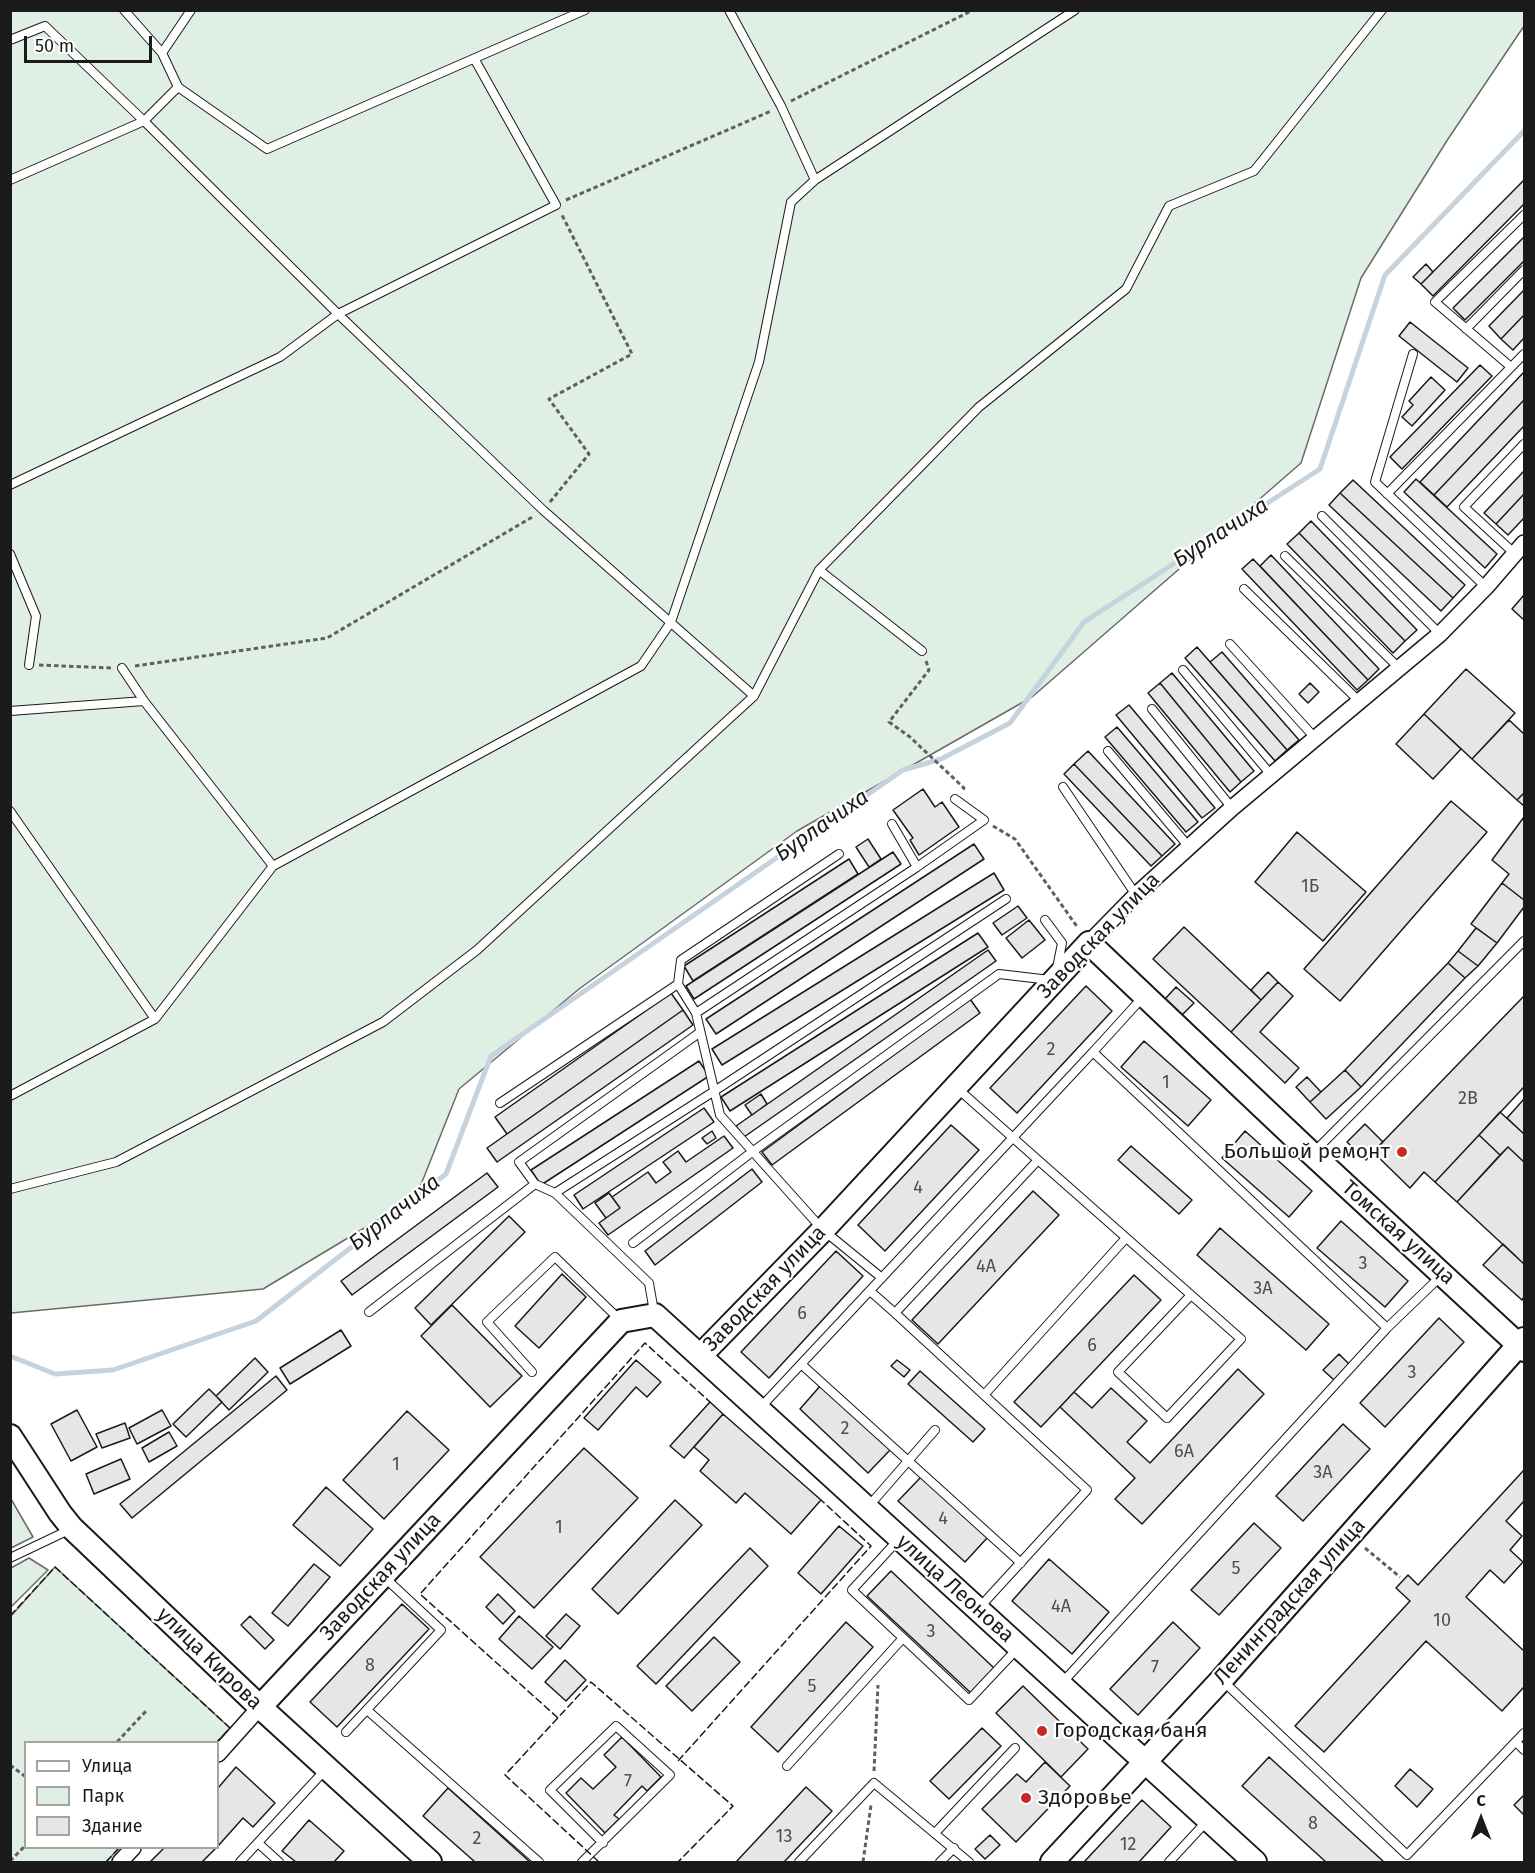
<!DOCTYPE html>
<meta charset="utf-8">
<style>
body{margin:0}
#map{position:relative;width:1535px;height:1873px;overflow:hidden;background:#fff;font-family:"Fira Sans",sans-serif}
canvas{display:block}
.frame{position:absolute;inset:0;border:12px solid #1a1a1a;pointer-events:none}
.legend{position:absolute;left:24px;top:1741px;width:195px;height:108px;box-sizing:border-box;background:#fff;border:2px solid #a3a3a3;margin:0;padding:8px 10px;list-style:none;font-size:18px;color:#1a1a1a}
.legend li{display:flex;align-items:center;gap:12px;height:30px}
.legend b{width:30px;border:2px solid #a3a3a3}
.north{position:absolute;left:1451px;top:1789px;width:60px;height:60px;-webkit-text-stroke:4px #fff;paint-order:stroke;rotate:0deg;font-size:16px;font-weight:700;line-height:24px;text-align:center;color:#1a1a1a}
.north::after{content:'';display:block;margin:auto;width:21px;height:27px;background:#1a1a1a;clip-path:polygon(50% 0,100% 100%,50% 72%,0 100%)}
.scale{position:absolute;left:24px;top:36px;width:128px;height:27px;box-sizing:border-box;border:3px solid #1a1a1a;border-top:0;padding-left:8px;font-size:18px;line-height:21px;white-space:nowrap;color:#1a1a1a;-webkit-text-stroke:4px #fff;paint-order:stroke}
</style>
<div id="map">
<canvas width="1535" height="1873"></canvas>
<div class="frame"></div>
<ul class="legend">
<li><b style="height:8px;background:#fff"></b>Улица</li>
<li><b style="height:16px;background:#e0efe3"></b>Парк</li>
<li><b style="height:16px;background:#e6e6e6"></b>Здание</li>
</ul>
<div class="north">С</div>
<div class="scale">50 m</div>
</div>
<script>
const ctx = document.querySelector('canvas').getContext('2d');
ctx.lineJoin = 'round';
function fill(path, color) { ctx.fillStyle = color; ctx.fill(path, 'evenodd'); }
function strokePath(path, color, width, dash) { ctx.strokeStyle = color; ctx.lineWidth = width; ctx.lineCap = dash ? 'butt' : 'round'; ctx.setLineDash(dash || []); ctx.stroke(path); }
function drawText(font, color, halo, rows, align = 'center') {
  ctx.font = font + ' "Fira Sans",sans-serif'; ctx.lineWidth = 4.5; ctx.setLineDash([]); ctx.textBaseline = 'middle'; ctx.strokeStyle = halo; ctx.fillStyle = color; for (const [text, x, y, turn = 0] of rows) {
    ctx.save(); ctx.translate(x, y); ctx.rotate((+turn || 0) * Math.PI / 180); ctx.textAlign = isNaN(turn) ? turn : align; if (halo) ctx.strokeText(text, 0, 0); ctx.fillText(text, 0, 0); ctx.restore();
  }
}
const green = new Path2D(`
 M11,11h1513v15l-76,113 -87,139 -60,185 -269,234 -235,134 -218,158 -120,100 -43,108 -153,92 -252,24z
 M11,1499l22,38 -22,11h-1z
 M29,1558l19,12 -37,37v-39z
 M55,1567l175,161 -13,14h-191v106h93l-13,14h-95v-246z`);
const stream = new Path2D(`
 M10,1356l45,18 58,-4 143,-49 190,-147 45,-118 412,-286 38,-11 69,-36 74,-101 236,-153 65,-194 139,-144`);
const building = new Path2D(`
 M1524,180v24l-91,92 -12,-12z
 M1524,237v24l-59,59 -12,-12z
 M1426,264l7,8 -12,12 -8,-7z
 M1524,290v25l-23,24 -12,-13z
 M1524,315v23l-11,12 -12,-11z
 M1410,322l58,46 -11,14 -58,-46z
 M1480,365l12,11 -90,93 -12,-12z
 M1524,372v28l-90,95 -14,-13z
 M1431,377l14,13 -33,36 -10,-9 11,-12 -4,-4z
 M1524,400v26l-77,81 -13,-12z
 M1524,471v23l-28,30 -12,-11z
 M1416,479l81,75 -12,14 -81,-76z
 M1353,480l112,105 -12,13 -113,-105z
 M1340,493l113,105 -12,13 -112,-106z
 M1524,494v24l-16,17 -12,-11z
 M1311,521l106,109 -12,11 -106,-108z
 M1299,533l106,108 -12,12 -106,-109z
 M1271,555l108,114 -11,11 -108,-114z
 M1253,559l115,121 -11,10 -115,-121z
 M1524,595v25l-12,-11z
 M1197,647l90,103 -12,11 -90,-103z
 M1222,652l77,88 -12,10 -77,-88z
 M1466,669l49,44 -43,46 -48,-45z
 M1172,673l82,98 -13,11 -81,-99z
 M1160,683l81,99 -11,10 -82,-99z
 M1310,683l9,9 -11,11 -9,-9z
 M1129,705l86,103 -13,10 -86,-103z
 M1424,714l37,35 -28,30 -37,-35z
 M1509,720l15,14v59l-7,7 -45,-41z
 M1117,727l81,95 -12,10 -81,-95z
 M1088,751l87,93 -13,12 -88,-92z
 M1074,764l88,92 -11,10 -87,-92z
 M923,789l12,18 7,-5 17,25 -40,28 -9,-15 3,-2 -20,-28z
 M1524,793v13l-7,-6z
 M1451,801l36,31 -147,169 -36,-32z
 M1524,817v83l-22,-17 7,-9 -17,-14z
 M1297,832l69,60 -43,49 -68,-59z
 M868,839l13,20 -12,8 -13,-20z
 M974,844l10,15 -268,175 -10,-15z
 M893,852l8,12 -207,135 -8,-13z
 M849,859l9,15 -165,107 -9,-15z
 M994,873l10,17 -282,175 -10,-16z
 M1502,883l22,17v7l-27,36 -26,-19z
 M1018,906l9,12 -25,17 -9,-12z
 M1029,920l16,20 -23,18 -16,-20z
 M1184,927l77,73 -30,32 -78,-73z
 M1476,928l21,15 -19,23 -20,-15z
 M978,933l10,14 -258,164 -9,-14z
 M988,950l8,11 -252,176 -8,-11z
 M1458,951l20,15 -13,12 -17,-15z
 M1448,963l17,15 -104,109 -16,-17z
 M1268,972l10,10 -17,18 -10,-10z
 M1278,982l15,14 -33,36 39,36 -14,15 -54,-51z
 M1086,986l26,25 -95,102 -27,-25z
 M1176,987l18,16 -12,12 -17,-16z
 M671,993l12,17 -176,124 -12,-17z
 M1524,996v91l-89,95 -11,-10 -14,16 -37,-36z
 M970,999l10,14 -208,152 -10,-13z
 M683,1010l10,15 -196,137 -10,-14z
 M1144,1041l67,59 -23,26 -67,-59z
 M699,1061l10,15 -168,109 -10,-15z
 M1345,1070l16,17 -35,32 -16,-17z
 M1307,1077l14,15 -11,10 -14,-15z
 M761,1094l6,10 -15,11 -7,-10z
 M1524,1099v35l-17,-16z
 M704,1108l10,14 -131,87 -9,-14z
 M1500,1112l24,22v28l-16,-15 -8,8 -21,-20z
 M1365,1124l18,18 -17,18 -19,-18z
 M951,1125l28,25 -94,101 -27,-26z
 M712,1131l4,7 -9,6 -5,-6z
 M1245,1131l67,60 -23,26 -67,-59z
 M1479,1135l21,20 -43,47 -22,-20z
 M724,1136l9,12 -125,87 -9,-12 21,-15 -8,-11 36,-25 8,11 15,-11 -8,-10 15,-11 8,11z
 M1131,1146l61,54 -13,14 -61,-54z
 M1508,1147l16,15v102l-67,-62z
 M752,1169l10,13 -107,83 -10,-14z
 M487,1173l11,14 -146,108 -11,-14z
 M1033,1191l26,24 -121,129 -26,-24z
 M609,1193l11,15 -14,10 -11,-15z
 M509,1216l16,16 -94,93 -16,-17z
 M1341,1221l67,60 -23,26 -68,-59z
 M1220,1228l109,96 -23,26 -109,-95z
 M1503,1244l21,20v33l-2,3 -39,-35z
 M836,1251l27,25 -94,102 -28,-26z
 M562,1274l24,23 -47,51 -24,-22z
 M1134,1275l27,25 -120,127 -27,-25z
 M452,1305l70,71 -32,31 -69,-71z
 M1439,1318l25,24 -79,85 -25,-24z
 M341,1330l10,16 -61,38 -10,-16z
 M1339,1354l10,10 -15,16 -11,-10z
 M255,1358l13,14 -39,38 -13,-14z
 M636,1360l25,22 -14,15 -11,-10 -38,43 -14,-12z
 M897,1360l13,10 -6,7 -13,-11z
 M1238,1369l26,25 -122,130 -27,-25 20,-21 -75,-71 14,-15 18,16 19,-20 36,33 -20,21 23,21z
 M920,1371l65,58 -12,13 -65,-58z
 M276,1376l11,14 -155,128 -12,-14z
 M821,1385l69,65 -22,23 -68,-64z
 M209,1389l13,13 -36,35 -13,-13z
 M710,1402l13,12 -39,44 -14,-12z
 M77,1410l20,37 -26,14 -20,-37z
 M162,1410l9,16 -34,18 -8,-16z
 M407,1411l42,39 -65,69 -41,-39z
 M723,1414l98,86 -30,34 -46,-41 -9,10 -36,-32 9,-11 -15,-13z
 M125,1423l5,15 -28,10 -6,-14z
 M1343,1424l27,25 -67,72 -27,-25z
 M169,1432l8,14 -28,16 -7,-14z
 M584,1448l54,50 -104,110 -54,-51z
 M121,1459l9,20 -36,15 -8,-20z
 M1524,1470v31l-18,20 16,15 -12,14 13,12 -19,21 -14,-13 -24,27 58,54v36l-22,24 -76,-70 -102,111 -29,-26 115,-125 -14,-13 12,-13 10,10z
 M921,1477l67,60 -23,25 -67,-61z
 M326,1487l47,42 -33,37 -47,-41z
 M675,1500l27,25 -84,89 -26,-25z
 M1254,1523l27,25 -62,67 -28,-25z
 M839,1526l24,20 -42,48 -23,-21z
 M750,1548l18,18 -112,118 -19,-18z
 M1049,1559l60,53 -37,42 -60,-53z
 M314,1564l16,13 -42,49 -16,-13z
 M891,1571l103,97 -23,25 -104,-97z
 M498,1594l17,17 -12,13 -17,-17z
 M402,1604l27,25 -92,98 -27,-25z
 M566,1614l14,12 -20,23 -14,-13z
 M250,1616l24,24 -9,9 -24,-24z
 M519,1616l34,31 -21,22 -33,-30z
 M846,1622l27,25 -95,105 -27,-25z
 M1173,1622l27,26 -62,67 -28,-26z
 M714,1637l26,25 -48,49 -26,-25z
 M565,1660l21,20 -20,21 -21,-19z
 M1023,1686l65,63 -27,28 -65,-64z
 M982,1728l19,18 -52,53 -19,-18z
 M622,1737l39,40 -14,14 -5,-5 -28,29 5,4 -14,14 -39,-40 15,-15 12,11 23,-22 -12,-12z
 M1269,1757l115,105h-58l-84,-76z
 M1045,1762l25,24 -54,56 -34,-33 35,-35 9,8z
 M236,1767l39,36 -22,24 -10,-9 -25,28v-58z
 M1410,1769l23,20 -16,18 -22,-21z
 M806,1787l26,24 -48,51h-48z
 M448,1788l82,74h-55l-52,-46z
 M1524,1795v20l-10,-10z
 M1142,1800l29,27 -32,35h-55z
 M309,1820l35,31 -10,11h-38l-14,-11z
 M990,1835l10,10 -15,14 -10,-10z
 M164,1848h52l-14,14h-52z`);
const path = new Path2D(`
 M791,101l182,-91
 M566,200l205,-89
 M550,502l39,-48 -40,-55 83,-45 -70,-139
 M926,661l3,9 -40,52 21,15 54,51 -2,3
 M39,665l72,3
 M135,666l192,-28 207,-122
 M993,826l22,13 63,89
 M1365,1548l35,29
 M117,1742l30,-32
 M10,1765l16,12
 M874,1771l4,-86
 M10,1861l16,-16
 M863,1862l8,-57`);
const lane = new Path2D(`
 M124,10l38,43 16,34 -34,34 194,193 205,196 211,186
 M729,10l52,96 34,74
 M10,40l35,-14 99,95 -134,59
 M162,53l29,-43
 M178,87l89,62 318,-139
 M1466,329l58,-59
 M1413,354l-38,128 111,105
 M1511,367l-76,-65 89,-87
 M10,485l270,-128 58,-43 218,-109 -81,-145
 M1387,494l137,-140
 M1322,516l118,118
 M10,554l26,62 -7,49
 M1515,554l-51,-47 60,-63
 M1285,556l115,113
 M819,570l103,81
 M1244,589l116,113
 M1230,644l86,95
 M122,668l22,33 129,165
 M1183,670l89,106
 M1152,709l80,99
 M10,711l134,-10
 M1108,751l81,96
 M1063,787l73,108
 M10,811l145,208
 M892,824l25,43
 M839,854l-158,106 -3,24 18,29 24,102 103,115 59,48
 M1045,920l17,23 -5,25
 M1143,997l-50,55 294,276 53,-51
 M696,1013l221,-146 67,-47 -29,-21
 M958,1089l80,71
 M10,1096l145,-77 118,-153 368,-200 30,-44 88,-260 32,-160 24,-22 260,-170
 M500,1103l178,-119
 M1313,1153l211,-212
 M10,1189l106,-27 267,-140 94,-72 277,-254 65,-126 160,-163 147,-118 43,-83 85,-35 128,-161
 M555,1193l161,-103 290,-191
 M633,1243l119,-91 247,-178 51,6
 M870,1291l25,22
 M369,1312l166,-128
 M654,1312l-5,-29 -94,-90 -20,-9 -16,-22 180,-129
 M801,1364l220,199
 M532,1372l-45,-50 68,-65 65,63
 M984,1395l142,-157
 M760,1408l333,-356
 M868,1507l67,-77
 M899,1539l-47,51 117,110 48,-51
 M10,1558l61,-29
 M979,1608l108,-118 -192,-177 143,-153 203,179 -74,79 -49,-46 73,-77
 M1224,1682l183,173 117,-122
 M1062,1683l325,-355
 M367,1710l172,152
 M346,1732l95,-102 -57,-53
 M1516,1742l8,8
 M787,1766l116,-128
 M935,1833l80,-85
 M258,1843l21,19
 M240,1862l86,-93
 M582,1862l88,-87 -54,-49 -66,64 53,53
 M799,1862l75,-79 95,79
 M940,1862l14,-14
 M1169,1862l38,-41`);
const street = new Path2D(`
 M1089,943l47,-48 96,-87 208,-174 46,-47 38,-44
 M218,1754l42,-47
 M120,1862l13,-14`);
const secondary = new Path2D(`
 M700,1356l123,-126 266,-287 223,211 212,196
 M10,1436l50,77 12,15 188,179 170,155
 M260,1707l361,-386 34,-6 600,547
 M1052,1862l170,-183 302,-340`);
const fence = new Path2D(`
 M10,1616l45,-49 175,161 -13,14
 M558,1718l-138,-124 225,-251 65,59
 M678,1761l193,-215 -50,-46
 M106,1862l13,-14
 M599,1862l-94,-87 86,-93 142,124 -55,56`);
const markers = [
 [1402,1152,6,"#c62828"],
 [1042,1731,6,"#c62828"],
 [1026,1798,6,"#c62828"]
];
const numberNames = [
 ["1Б",1310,887],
 ["2",1051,1050],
 ["1",1166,1083],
 ["2В",1468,1099],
 ["4",918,1188],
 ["3",1363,1264],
 ["4А",986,1267],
 ["3А",1263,1289],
 ["6",802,1314],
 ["6",1092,1346],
 ["3",1412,1373],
 ["2",845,1429],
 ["6А",1184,1452],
 ["1",396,1465],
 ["3А",1323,1473],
 ["4",943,1519],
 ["1",559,1528],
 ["5",1236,1569],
 ["4А",1061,1607],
 ["10",1442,1621],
 ["3",931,1632],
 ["8",370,1666],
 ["7",1155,1668],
 ["5",812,1687],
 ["7",628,1782],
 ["8",1313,1824],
 ["13",784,1837],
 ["2",477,1839],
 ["12",1128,1845]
];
const streetNames = [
 ["Заводская улица",1099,936,-46],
 ["Томская улица",1398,1233,42],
 ["Заводская улица",765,1289,-46],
 ["Заводская улица",381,1577,-47],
 ["улица Леонова",955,1589,42],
 ["Ленинградская улица",1290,1602,-48],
 ["улица Кирова",209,1659,44]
];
const poiNames = [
 ["Большой ремонт",1390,1152,"right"],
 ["Городская баня",1054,1731],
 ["Здоровье",1038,1798]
];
const waterNames = [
 ["Бурлачиха",1221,533,-33],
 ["Бурлачиха",822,826,-35],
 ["Бурлачиха",395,1213,-38]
];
fill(green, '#e0efe3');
strokePath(green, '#6a6a6a', 1.5);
strokePath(stream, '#c6d2dc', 5);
fill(building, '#e6e6e6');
strokePath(building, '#1a1a1a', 1.5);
strokePath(lane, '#1a1a1a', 10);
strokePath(street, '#1a1a1a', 18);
strokePath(secondary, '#1a1a1a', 26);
strokePath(path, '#5f5f5f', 3, [4.5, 3]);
strokePath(lane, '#fff', 8);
strokePath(street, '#fff', 15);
strokePath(secondary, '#fff', 22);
strokePath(fence, '#1a1a1a', 1.5, [8, 3]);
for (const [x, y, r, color] of markers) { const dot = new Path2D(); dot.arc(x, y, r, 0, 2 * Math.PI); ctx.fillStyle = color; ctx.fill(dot); strokePath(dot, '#fff', 2); }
drawText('18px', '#4d4d4d', null, numberNames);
drawText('21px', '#1a1a1a', '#fff', streetNames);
drawText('21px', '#1a1a1a', '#fff', poiNames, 'left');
drawText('italic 22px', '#1a1a1a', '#fff', waterNames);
</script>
